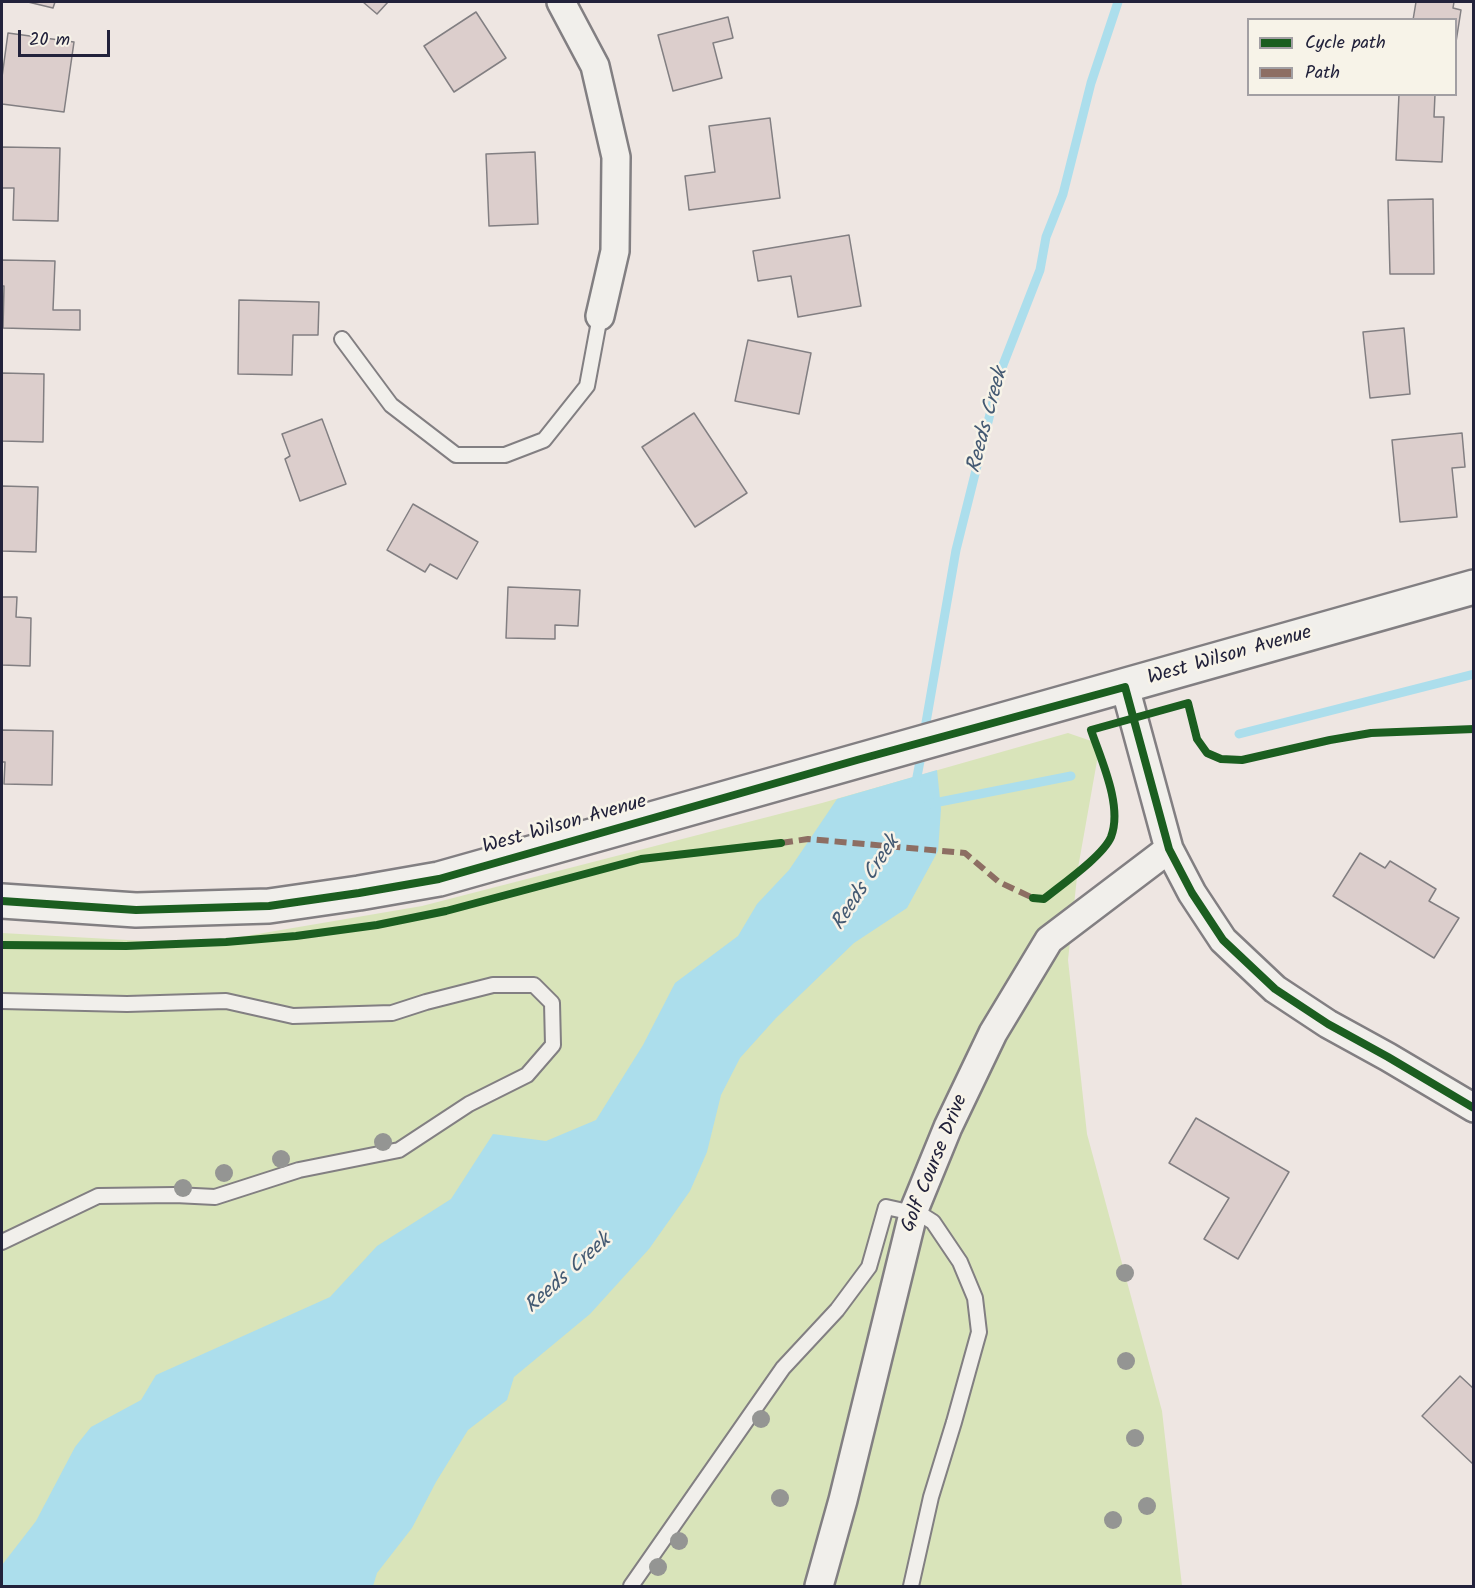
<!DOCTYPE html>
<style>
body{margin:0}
#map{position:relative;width:1475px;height:1588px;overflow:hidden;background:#eee6e2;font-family:Kalam,sans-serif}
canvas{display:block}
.frame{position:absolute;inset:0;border:3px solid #22223b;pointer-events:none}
.legend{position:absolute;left:1247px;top:18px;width:210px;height:78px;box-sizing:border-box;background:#f7f3e8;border:2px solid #a29fa3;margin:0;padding:8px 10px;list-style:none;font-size:18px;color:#22223b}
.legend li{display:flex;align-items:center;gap:12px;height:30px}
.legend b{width:30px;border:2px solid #a29fa3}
.scale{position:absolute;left:18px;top:30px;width:92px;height:27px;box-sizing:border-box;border:3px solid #22223b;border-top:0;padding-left:8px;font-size:18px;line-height:21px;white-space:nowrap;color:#22223b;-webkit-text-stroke:4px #f7f3e8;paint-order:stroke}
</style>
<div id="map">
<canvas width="1475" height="1588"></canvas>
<div class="frame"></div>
<ul class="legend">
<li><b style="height:8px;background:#1b5e20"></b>Cycle path</li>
<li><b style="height:8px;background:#8d6e63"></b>Path</li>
</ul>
<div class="scale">20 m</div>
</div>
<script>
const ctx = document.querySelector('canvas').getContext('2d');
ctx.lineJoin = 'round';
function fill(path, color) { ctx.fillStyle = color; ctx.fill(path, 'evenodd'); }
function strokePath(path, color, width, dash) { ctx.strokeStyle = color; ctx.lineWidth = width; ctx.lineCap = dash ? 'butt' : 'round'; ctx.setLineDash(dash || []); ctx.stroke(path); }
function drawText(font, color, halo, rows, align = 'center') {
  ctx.font = font + ' Kalam,sans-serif'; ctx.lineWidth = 5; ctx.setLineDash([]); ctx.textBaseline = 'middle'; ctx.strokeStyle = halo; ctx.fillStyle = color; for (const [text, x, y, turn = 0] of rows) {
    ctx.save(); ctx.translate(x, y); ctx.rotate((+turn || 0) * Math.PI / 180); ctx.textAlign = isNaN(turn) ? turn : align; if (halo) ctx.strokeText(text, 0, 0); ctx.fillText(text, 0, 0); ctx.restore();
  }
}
const green = new Path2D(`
 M1068,733l32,11 -22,124 -10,92 19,174 75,277 20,175h-1180v-653l197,11 223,-38 400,-103z`);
const water = new Path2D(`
 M937,770l4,39 -3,42 -31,57 -53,35 -78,75 -36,40 -19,37 -14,57 -17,39 -41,58 -59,65 -76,63 -7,23 -39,30 -32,52 -24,46 -35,45 -4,13h-371v-21l34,-44 39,-74 16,-20 50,-27 15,-25 174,-78 47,-51 74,-47 42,-65 53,7 50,-21 47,-75 32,-62 63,-47 19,-32 32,-34 48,-71z`);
const stream = new Path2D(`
 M924,734l32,-184 45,-180 39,-100 6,-33 17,-43 28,-111 27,-81
 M1239,734l235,-60
 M915,787l7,-36
 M929,804l142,-28`);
const building = new Path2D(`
 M28,2h27l-2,6z
 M363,2h25l-11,12z
 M1416,2h38l-1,6 8,2 -5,32v-22h-43z
 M476,12l30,46 -52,34 -30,-46z
 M728,17l5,21 -20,5 9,35 -49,13 -15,-56z
 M8,33l66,9 -10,70 -62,-8v-27z
 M1399,94h36l-1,23h10l-2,45 -46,-2z
 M770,118l10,80 -91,12 -4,-34 30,-4 -6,-46z
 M2,147l58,1 -2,73 -45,-1 1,-32h-12z
 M535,152l3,72 -49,2 -3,-72z
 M1433,199l1,75h-44l-2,-74z
 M849,235l12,71 -63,11 -7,-41 -33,5 -5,-30z
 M2,260l53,1 -2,49h27v20l-77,-2 1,-42h-2z
 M239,300l80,2 -1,33h-25l-1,40 -54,-1z
 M1404,328l6,66 -40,4 -7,-66z
 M748,340l63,13 -12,61 -64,-13z
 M2,373l42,1 -1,68 -41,-1z
 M694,413l53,80 -52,34 -53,-80z
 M322,419l24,65 -46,17 -15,-42 5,-3 -8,-22z
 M1462,433l3,34 -13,1 5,49 -57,5 -8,-82z
 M2,486l36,1 -2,65 -34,-1z
 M413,504l65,38 -21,37 -27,-15 -5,8 -38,-22z
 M508,587l72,3 -2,36 -23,-1v14l-49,-1z
 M2,597h15l-1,20 15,1 -1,48 -28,-1z
 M2,730l51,1 -1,54 -48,-1 1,-22h-3z
 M1360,853l25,15 5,-7 46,28 -7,12 30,17 -25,40 -101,-62z
 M1196,1118l93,54 -51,87 -34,-20 25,-41 -60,-35z
 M1460,1376l14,13v76l-52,-49z`);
const service = new Path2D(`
 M342,339l49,66 65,50h49l39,-15 43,-54 13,-70
 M2,1001l125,3 99,-3 67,15 99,-3 34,-11 67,-17h41l18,18 1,42 -26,30 -58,29 -70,46 -100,20 -84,27 -40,-2 -77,1 -96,46
 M631,1586l152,-218 54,-58 32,-43 17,-60 27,6
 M911,1586l20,-89 23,-75 25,-90 -4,-34 -15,-36 -27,-40 -19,-12`);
const minor = new Path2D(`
 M561,2l34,64 21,91 -1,94 -15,65
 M1125,687l44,162 23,44 31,47 52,49 53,35 60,33 86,51
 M819,1586l24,-86 71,-290 34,-83 45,-94 56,-93 120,-91`);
const tertiary = new Path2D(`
 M2,901l134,9 133,-4 90,-13 80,-14 1035,-292`);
const quiet = new Path2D(`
 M781,843l27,-4 157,14 34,29 34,16`);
const cycleway = new Path2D(`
 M1033,898l11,1c17,-14 59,-43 67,-62 12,-31 -10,-77 -20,-107l97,-27 9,36 10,14 14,6 21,1 88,-20 41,-7 103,-4
 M2,901l134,9 133,-4 90,-13 80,-14 418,-119 268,-73 44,162 23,44 31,47 52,49 53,35 60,33 86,51
 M2,945l124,1 100,-4 70,-6 81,-11 69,-14 195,-52 140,-16`);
const trees = [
 [383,1142],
 [281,1159],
 [224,1173],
 [183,1188],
 [1125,1273],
 [1126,1361],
 [761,1419],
 [1135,1438],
 [780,1498],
 [1147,1506],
 [1113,1520],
 [679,1541],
 [658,1567]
];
const streetNames = [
 ["West Wilson Avenue",1230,657,-16],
 ["West Wilson Avenue",565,826,-16],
 ["Golf Course Drive",936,1164,-68]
];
const waterNames = [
 ["Reeds Creek",989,421,-75],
 ["Reeds Creek",867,884,-57],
 ["Reeds Creek",569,1275,-42]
];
fill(green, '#d9e4ba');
fill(water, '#acdeec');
strokePath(stream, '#acdeec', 9);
fill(building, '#dccecc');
strokePath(building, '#827f82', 1.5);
strokePath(service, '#827f82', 18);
strokePath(minor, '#827f82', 32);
strokePath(tertiary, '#827f82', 38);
strokePath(service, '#f1efeb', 14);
strokePath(minor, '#f1efeb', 27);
strokePath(tertiary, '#f1efeb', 33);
strokePath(quiet, '#8d6e63', 6, [12, 6]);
strokePath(cycleway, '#1b5e20', 8);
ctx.fillStyle = '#949593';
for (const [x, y] of trees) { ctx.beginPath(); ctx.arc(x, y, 9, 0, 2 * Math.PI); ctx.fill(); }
drawText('20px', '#22223b', '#f7f3e8', streetNames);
drawText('italic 21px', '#435972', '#f7f3e8', waterNames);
</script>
